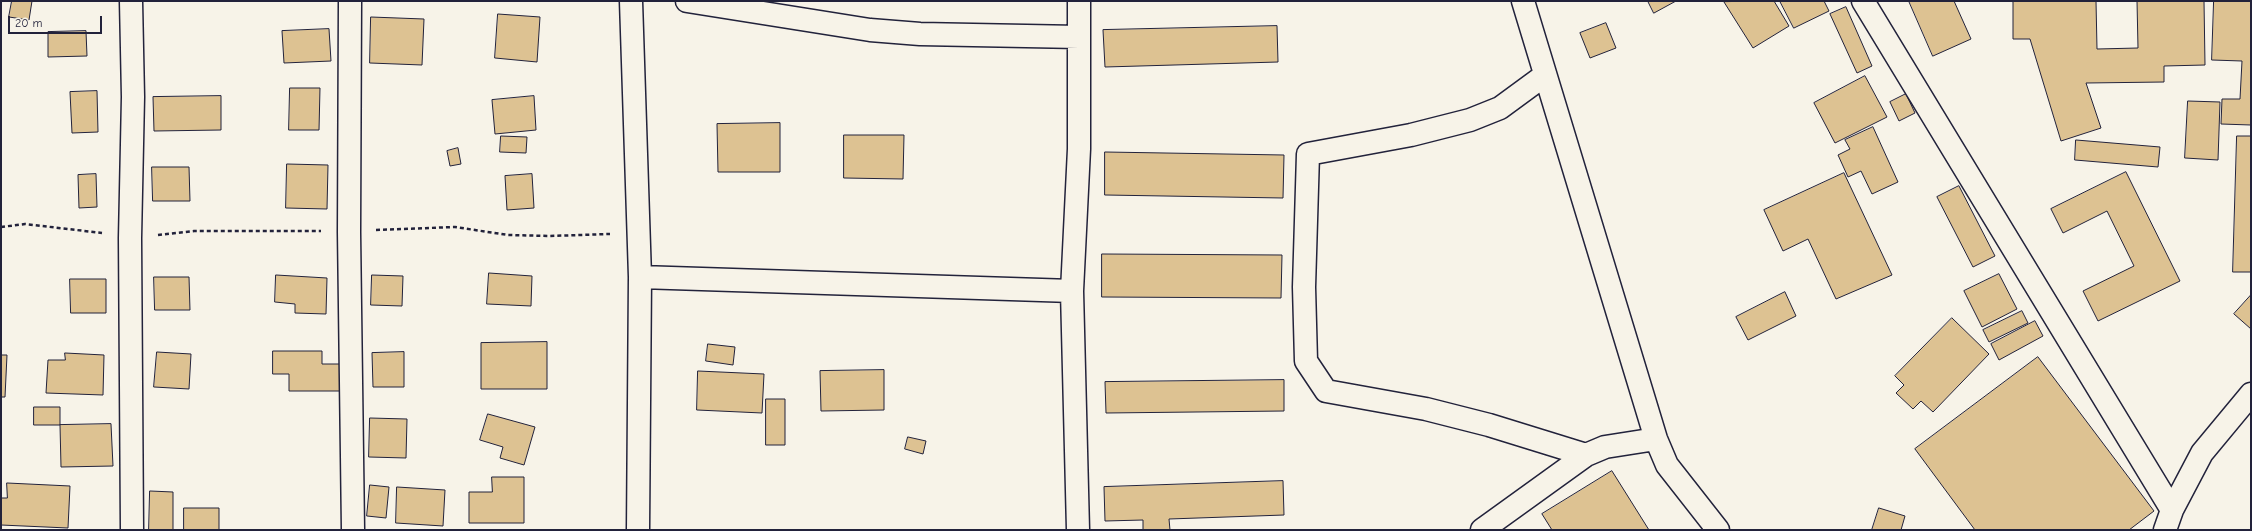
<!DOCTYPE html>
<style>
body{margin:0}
#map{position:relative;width:2252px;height:531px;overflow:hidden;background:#f7f3e8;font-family:"Comic Neue",sans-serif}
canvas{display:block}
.frame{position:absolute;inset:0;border:2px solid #22223b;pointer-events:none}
.scale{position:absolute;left:8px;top:16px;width:94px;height:18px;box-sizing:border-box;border:2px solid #22223b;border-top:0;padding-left:5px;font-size:12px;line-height:14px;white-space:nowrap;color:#22223b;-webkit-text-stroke:3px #f7f3e8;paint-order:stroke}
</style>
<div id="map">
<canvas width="2252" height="531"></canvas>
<div class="frame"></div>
<div class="scale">20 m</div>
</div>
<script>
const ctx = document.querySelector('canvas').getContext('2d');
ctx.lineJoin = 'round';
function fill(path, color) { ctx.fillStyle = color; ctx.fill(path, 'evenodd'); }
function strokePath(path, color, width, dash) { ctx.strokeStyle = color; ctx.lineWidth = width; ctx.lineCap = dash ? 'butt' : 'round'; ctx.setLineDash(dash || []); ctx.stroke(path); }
const building = new Path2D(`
 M12,1h20l-3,19 -20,-3z
 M1648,1h28l-22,12z
 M1774,1l15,25 -36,22 -29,-46z
 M1780,1h44l5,10 -35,17z
 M1909,1h45l17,38 -38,17z
 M2002,1h94l1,48 41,-1 -1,-47h67l1,64 -41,1v16l-78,1 15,45 -40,13 -31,-102h-17v-37z
 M2214,1h37v124l-30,-1 1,-25h18l2,-38 -30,-1z
 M1846,7l26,59 -15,7 -27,-59z
 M498,14l42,3 -3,45 -42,-4z
 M371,17l53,2 -2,46 -52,-2z
 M1606,23l10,25 -26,10 -10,-25z
 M1277,26l1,36 -173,5 -2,-37z
 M329,29l2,32 -47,2 -2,-32z
 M86,31l1,25 -39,1v-25z
 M1865,76l22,41 -52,26 -21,-40z
 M290,88h30l-1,42h-30z
 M97,91l1,41 -26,1 -2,-41z
 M1906,94l9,19 -16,8 -9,-19z
 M221,96v34l-67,1 -1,-34z
 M534,96l2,34 -41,4 -3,-34z
 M2188,101l32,1 -2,58 -33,-2z
 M780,123v49h-62l-1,-48z
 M1873,127l25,55 -26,12 -11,-23 -13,6 -10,-22 12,-6 -5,-9z
 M844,135h60l-1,44 -59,-1z
 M501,136l26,1 -1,16 -26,-1z
 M2237,136h14v136h-18z
 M2076,140l84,7 -2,20 -83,-7z
 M458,148l3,16 -11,2 -3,-15z
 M1105,152l179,3 -1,43 -178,-3z
 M287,164l41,1 -1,44 -41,-1z
 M152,167h37l1,34h-37z
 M2126,172l54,109 -82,40 -15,-30 51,-25 -27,-55 -44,22 -12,-24z
 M1844,173l48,102 -56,24 -28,-60 -25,12 -19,-41z
 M96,174l1,33 -18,1 -1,-33z
 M532,174l2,34 -27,2 -2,-34z
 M1959,186l36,70 -22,11 -36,-70z
 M1102,254l180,1 -1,43 -179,-1z
 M489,273l43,3 -1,30 -44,-2z
 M1999,274l18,35 -35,18 -18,-36z
 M276,275l51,3 -1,36 -31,-1v-9l-20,-2z
 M372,275l31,1 -1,30 -31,-1z
 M154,277h35l1,33h-35z
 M70,279h36v34h-35z
 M1785,292l11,24 -48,24 -12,-23z
 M2251,295v34l-17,-15z
 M2022,311l6,12 -39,19 -6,-12z
 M1952,318l37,36 -56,58 -12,-11 -8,8 -17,-16 8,-8 -9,-9z
 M2035,321l8,15 -44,24 -8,-16z
 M547,342v47h-66v-46z
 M708,344l27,3 -2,18 -27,-4z
 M273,351h49v13h18v27h-51v-17h-16z
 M157,352l34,2 -2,35 -35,-2z
 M404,352v35h-31l-1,-34z
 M65,353l39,2 -1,40 -57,-2 2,-33h17z
 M1,355h6l-2,42h-4z
 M2038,357l116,154 -25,19h-154l-60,-81z
 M884,370v40l-63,1 -1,-40z
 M698,371l66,3 -2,39 -65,-3z
 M1284,380v31l-178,2 -1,-31z
 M766,399h19v46h-19z
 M34,407h26v18h-26z
 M488,414l47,13 -11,38 -24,-7 3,-11 -23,-7z
 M370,418l37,1 -1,39 -37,-1z
 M111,424l2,42 -52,1 -1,-42z
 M908,437l18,4 -3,13 -18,-5z
 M1612,471l37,59h-97l-10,-16z
 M492,477h32v46h-55v-31h23z
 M1283,481l1,34 -115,4 1,11h-27v-10l-38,1 -1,-34z
 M7,483l63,3 -2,42 -67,-3v-27h6z
 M370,485l19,2 -3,31 -19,-2z
 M397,487l48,3 -2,36 -47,-3z
 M150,491l23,1v38h-24z
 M184,508h35v22h-35z
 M1879,508l26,8 -4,14h-29z`);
const path = new Path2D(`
 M1,227l24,-3 77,9
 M376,230l79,-3 53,8 42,1 60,-2
 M158,235l36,-4h127`);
const minor = new Path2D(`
 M131,1l2,96 -3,141 2,292
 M350,1l-1,231 4,298
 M631,1l9,276 -2,253
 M687,1l183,29 50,4 159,3
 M1523,1l133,438 11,26 51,65
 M1863,1l309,509
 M1545,75l-45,33 -30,12 -59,15 -103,19 -4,133 2,74 20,30 100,18 63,16 97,30 19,-8 51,-8
 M640,277l432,14
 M1078,530l-6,-239 7,-142v-148
 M1482,530l104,-75
 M2165,530l7,-20 30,-57 49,-59`);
fill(building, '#ddc292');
strokePath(building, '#22223b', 1);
strokePath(minor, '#22223b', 25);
strokePath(path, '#22223b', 2.5, [4, 3]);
strokePath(minor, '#f7f3e8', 22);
</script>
